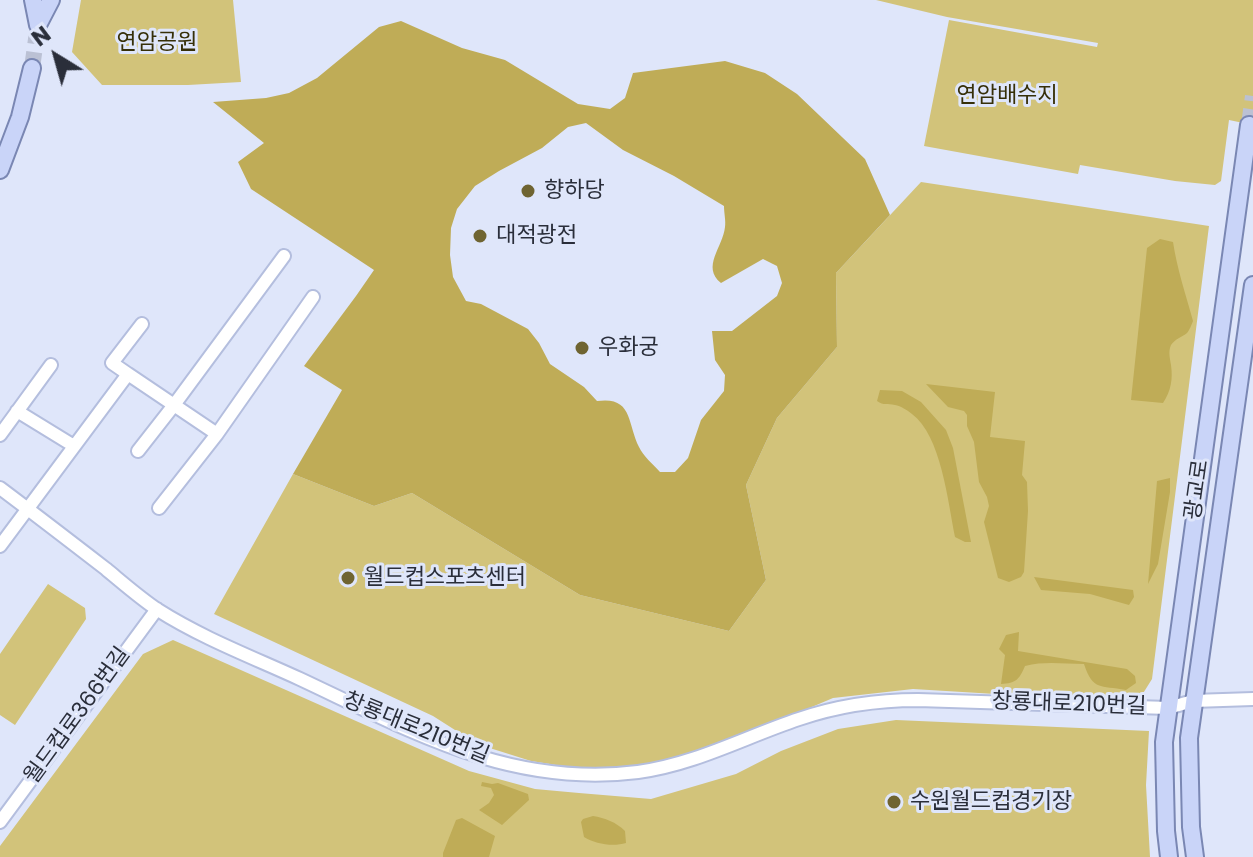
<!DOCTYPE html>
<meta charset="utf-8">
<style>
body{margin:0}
#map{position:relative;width:1253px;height:857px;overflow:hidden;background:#dfe6fa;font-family:Poppins,sans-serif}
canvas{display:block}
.north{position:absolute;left:16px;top:16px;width:80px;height:80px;-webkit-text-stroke:6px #dfe6fa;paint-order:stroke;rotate:323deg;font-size:22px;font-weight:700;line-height:32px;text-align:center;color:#2a2e3a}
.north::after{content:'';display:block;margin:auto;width:28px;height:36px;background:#2a2e3a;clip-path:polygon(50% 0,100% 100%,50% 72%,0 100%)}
</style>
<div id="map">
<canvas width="1253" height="857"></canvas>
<div class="north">N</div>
</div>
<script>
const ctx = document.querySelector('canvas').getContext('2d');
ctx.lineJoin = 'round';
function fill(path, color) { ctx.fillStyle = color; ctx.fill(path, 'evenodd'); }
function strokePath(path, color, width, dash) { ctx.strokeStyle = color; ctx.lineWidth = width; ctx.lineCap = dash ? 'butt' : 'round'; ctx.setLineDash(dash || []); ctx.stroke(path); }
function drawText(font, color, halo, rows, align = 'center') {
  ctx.font = font + ' Poppins,"Noto Sans KR",sans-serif'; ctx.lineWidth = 6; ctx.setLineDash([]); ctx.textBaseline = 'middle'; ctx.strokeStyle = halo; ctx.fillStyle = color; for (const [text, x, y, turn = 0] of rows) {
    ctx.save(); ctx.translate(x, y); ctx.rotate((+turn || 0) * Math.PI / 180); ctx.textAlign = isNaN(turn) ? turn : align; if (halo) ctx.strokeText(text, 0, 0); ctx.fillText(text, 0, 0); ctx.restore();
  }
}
const green = new Path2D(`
 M81,0h152l8,82 -53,3h-86l-30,-33z
 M876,0h377v125l-24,-5 -8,61 -6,4 -40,-4 -95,-16 -2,9 -154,-28 25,-126 148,27 1,-4 -151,-26z
 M921,182l288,44 -57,453 -10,16 -15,7 -214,-13 -80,9 -125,53 -47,14 -74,5 -56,-9 -54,-17 -44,-28 -219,-102 79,-140 81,32 38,-13 168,102 149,36 37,-51 -20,-95 31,-67 60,-71 -1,-74z
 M48,584l37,24 1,11 -71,106 -15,-10v-61z
 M173,640l296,131 66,18 44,4 72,6 85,-25 45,-23 57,-22 58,-9 253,11 -3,54 4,72h-1150v-11l143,-192z`);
const forest = new Path2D(`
 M401,21l61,27 43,12 73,44 32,5 15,-11 8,-25 92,-12 40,12 32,21 68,65 25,56 -54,58 1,74 -60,71 -31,67 20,95 -37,51 -149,-36 -168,-102 -38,13 -81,-32 49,-84 -38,-24 52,-70 18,-26 -123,-81 -13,-27 26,-19 -51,-41 53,-4 23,-5 28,-15 62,-51zM586,123l37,27 51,26 50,30c0,7 2,15 1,21 -2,20 -24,40 -4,56l42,-24 14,7 5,17 -5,13 -45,35h-20l3,29 10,15 -1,16 -23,29 -13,38 -13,14h-15c-7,-8 -17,-16 -21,-25 -12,-24 -6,-51 -42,-46l-13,-14 -34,-23 -11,-21 -11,-14 -47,-25 -15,-3 -13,-24 -3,-22 1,-27 6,-19 18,-23 24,-15 43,-23 26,-21z
 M1160,239l13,3c4,27 13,53 20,79 -1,3 -4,10 -6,12 -5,4 -12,6 -16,12 -3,7 -1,13 0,20 2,14 0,26 -8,38l-32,-3 16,-152z
 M926,384l69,8 -5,45 35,4 -3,34 5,7 1,29 -4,61 -3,5 -12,5 -11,-4 -14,-56 5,-16 -2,-9 -8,-15 -5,-40 -7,-16v-11l-3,-4 -16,-4z
 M880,390l22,1 19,11 25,28 7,18 18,94h-6l-10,-5c-7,-35 -14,-102 -43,-123 -5,-4 -11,-8 -17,-9 -8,-2 -11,1 -18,-4z
 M1170,478v14l-12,72 -10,20 9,-103z
 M1034,577l99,13 1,7 -5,8 -39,-11 -49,-4z
 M1019,632l-1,19 109,18 8,7 1,7 -10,7c-26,-5 -33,1 -42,-26 -21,0 -39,-3 -59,2 -6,14 -9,17 -24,18l4,-29 -6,-6 7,-14z
 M482,782l10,2 6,-1 30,11 1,6 -27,25 -23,-15 10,-7 5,-8 -3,-7 -10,-2z
 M593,816c12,2 23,6 32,15l1,12c-13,4 -31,1 -42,-6l-3,-15 2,-3z
 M462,818l33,18 -6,21h-46v-4l13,-33z`);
const majorTunnel = new Path2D(`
 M32,68l6,-43
 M1249,125l4,-29`);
const minor = new Path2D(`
 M128,374l89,60
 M17,411l57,35
 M0,435l51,-70
 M138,451l36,-46 110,-149
 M0,488c36,27 71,54 106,81 17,14 34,29 52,41 44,28 94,47 142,69 111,52 210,109 338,93 58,-8 107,-35 161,-53 38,-13 79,-19 119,-19l250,8 25,-7 60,-2
 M159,508l58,-74 96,-137
 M0,546l128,-172 -16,-11 30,-39
 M0,822l157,-213`);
const major = new Path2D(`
 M33,0l5,25
 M38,25l13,-25
 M0,170l20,-53 12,-49
 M1169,857l-3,-26 -2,-89 85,-617
 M1195,857l-4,-30 -2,-89 64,-453`);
const markers = [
 [528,191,8,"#6f6431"],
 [480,236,8,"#6f6431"],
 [582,348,8,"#6f6431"],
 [348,578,8,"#6f6431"],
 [894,802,8,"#6f6431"]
];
const parkNames = [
 ["연암공원",157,43],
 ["연암배수지",1007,96]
];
const poiNames = [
 ["향하당",544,191],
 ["대적광전",496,236],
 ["우화궁",598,348],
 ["월드컵스포츠센터",364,578],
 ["수원월드컵경기장",910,802]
];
const streetNames = [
 ["광교로",1198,490,-82],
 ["창룡대로210번길",1069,705,2],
 ["월드컵로366번길",78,716,-54],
 ["창룡대로210번길",416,729,22]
];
fill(green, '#d2c37a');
fill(forest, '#bfac57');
strokePath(majorTunnel, '#bbc1d4', 16, [16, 8]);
strokePath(minor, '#b4bede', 16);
strokePath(major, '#7a87b3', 20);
strokePath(minor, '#fff', 12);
strokePath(major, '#c9d4f8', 16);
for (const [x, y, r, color] of markers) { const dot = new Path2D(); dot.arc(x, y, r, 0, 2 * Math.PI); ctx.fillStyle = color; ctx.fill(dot); strokePath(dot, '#dfe6fa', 3); }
drawText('22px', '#362f08', '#dfe6fa', parkNames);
drawText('22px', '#2a2e3a', '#dfe6fa', poiNames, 'left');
drawText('22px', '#2a2e3a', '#dfe6fa', streetNames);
</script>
